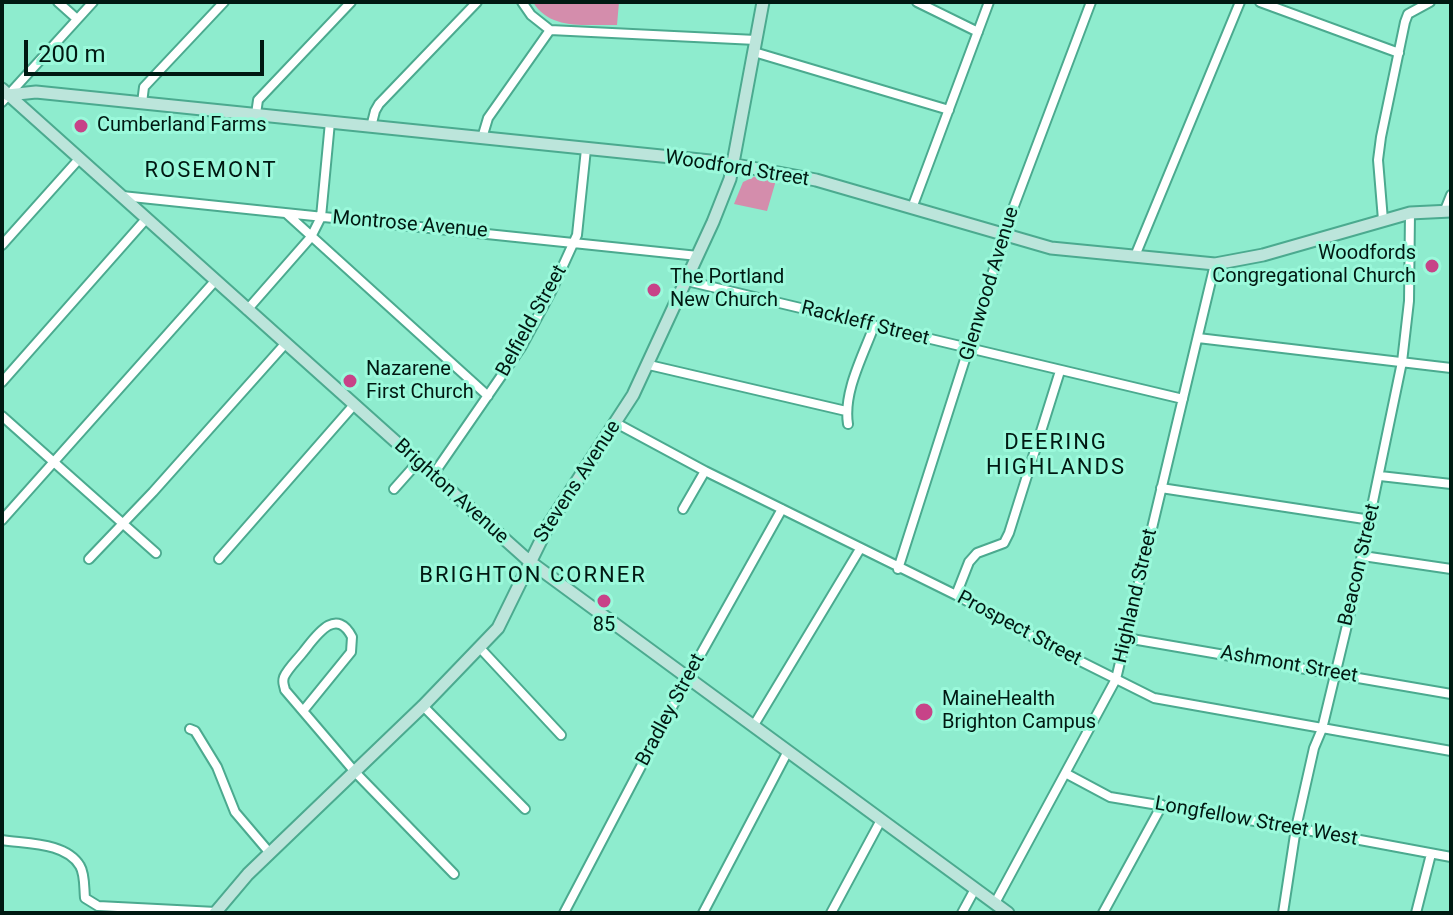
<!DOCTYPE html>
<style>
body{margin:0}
#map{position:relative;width:1453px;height:915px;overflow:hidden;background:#8eecce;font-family:Roboto,sans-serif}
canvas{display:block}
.frame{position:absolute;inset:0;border:4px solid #001912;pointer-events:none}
.scale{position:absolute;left:24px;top:40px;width:240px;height:36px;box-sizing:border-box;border:4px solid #001912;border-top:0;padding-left:10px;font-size:24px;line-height:28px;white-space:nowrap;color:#001912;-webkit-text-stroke:6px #9bf9db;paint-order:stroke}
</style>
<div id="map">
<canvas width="1453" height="915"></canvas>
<div class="frame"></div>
<div class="scale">200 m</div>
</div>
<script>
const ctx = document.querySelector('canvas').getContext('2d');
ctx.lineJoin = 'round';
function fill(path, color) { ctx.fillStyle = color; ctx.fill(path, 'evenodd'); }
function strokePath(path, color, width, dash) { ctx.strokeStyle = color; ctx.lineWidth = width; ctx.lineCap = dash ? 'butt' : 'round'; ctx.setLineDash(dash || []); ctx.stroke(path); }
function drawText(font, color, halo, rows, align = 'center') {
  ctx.font = font + ' Roboto,sans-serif'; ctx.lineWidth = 6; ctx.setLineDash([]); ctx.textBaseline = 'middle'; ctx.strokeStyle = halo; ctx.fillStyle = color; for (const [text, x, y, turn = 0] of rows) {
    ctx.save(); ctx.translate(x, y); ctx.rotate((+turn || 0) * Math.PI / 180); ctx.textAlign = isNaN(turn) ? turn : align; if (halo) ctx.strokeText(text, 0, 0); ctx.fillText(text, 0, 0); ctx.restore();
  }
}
const green = new Path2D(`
 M533,2h86l-2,23c-30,-1 -67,6 -84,-23z
 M758,175l19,2 -10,34 -33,-7 9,-22z`);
const street = new Path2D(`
 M58,2l19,17
 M522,2l9,13 19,15 206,10
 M917,2l61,30
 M1260,2l139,51
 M754,52l195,58
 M2,102l91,-100
 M142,103l2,-16 80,-85
 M256,114l2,-14 93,-98
 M371,127l4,-16 4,-7 98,-102
 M482,138l6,-20 62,-88
 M122,196l576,60
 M912,208l77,-206
 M1445,210l6,-15
 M287,214l201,182
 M1383,220l-5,-60 3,-23 24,-115 3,-8 22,-12
 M2,245l77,-86
 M1135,256l105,-254
 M687,281l496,118
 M247,310l64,-73 10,-20 9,-95
 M1198,338l253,30
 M649,365l197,46
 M2,382l144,-163
 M2,416l154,137
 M616,423l89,48 251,124 90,49 108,54 297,53
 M848,424c-5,-32 15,-68 26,-98
 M433,475l89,-129 29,-54 26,-57 9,-86
 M1380,476l71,8
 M1161,488l210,32
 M394,489l24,-27
 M683,509l22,-38
 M2,520l213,-239
 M1363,556l88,13
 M89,559l64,-67 132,-148
 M219,559l134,-153
 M898,569l116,-363 77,-204
 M956,595l13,-33 8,-9 27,-10 5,-10 51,-162
 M1126,638l325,56
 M480,648l81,87
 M423,706l102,103
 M303,711l48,-59 1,-15c-16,-31 -36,-1 -48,14 -6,8 -16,17 -20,26 -2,6 0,7 1,13l70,82 99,102
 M754,725l106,-176
 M190,729l5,2 22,36 18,45 34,40
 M1067,774l43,23 175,29 166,31
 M2,840c24,4 64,2 78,26 5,8 4,22 5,32l13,8 118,6
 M995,903l121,-224 99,-415
 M564,913l124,-236 94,-168
 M703,913l85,-162
 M831,913l50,-93
 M962,913l13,-24
 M1103,913l59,-108
 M1283,913l13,-85 18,-80 8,-19 27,-112 53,-255 7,-61 1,-88
 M1416,913l15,-59`);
const secondary = new Path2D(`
 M2,89l527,472 479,352
 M8,95l28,-3 684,70 96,18 235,68 164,16 48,-9 147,-42 41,-2
 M215,913l33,-39 175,-168 75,-78 51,-104 84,-129 80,-173 17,-43 33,-177`);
const markers = [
 [81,126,8,"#c74388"],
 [1432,266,8,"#c74388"],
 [654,290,8,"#c74388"],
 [350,381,8,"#c74388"],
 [604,601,8,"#c74388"],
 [924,712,10,"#c74388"]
];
const poiNames = [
 ["Cumberland Farms",97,126],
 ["Woodfords",1416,254,"right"],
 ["Congregational Church",1416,277,"right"],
 ["The Portland",670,278],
 ["New Church",670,301],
 ["Nazarene",366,370],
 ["First Church",366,393],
 ["85",604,626,"center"],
 ["MaineHealth",942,700],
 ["Brighton Campus",942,723]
];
const streetNames = [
 ["Woodford Street",737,169,9],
 ["Montrose Avenue",410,225,5],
 ["Glenwood Avenue",990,284,-73],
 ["Belfield Street",532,321,-61],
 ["Rackleff Street",865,324,14],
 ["Stevens Avenue",578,482,-57],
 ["Brighton Avenue",451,492,42],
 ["Beacon Street",1360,565,-77],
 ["Highland Street",1136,596,-77],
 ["Prospect Street",1019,629,28],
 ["Ashmont Street",1289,665,10],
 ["Bradley Street",671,710,-62],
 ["Longfellow Street West",1256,822,10]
];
const neighbourhoodNames = [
 ["ROSEMONT",211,171],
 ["DEERING",1056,443],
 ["HIGHLANDS",1056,468],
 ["BRIGHTON CORNER",533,576]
];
fill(green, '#d48dac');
strokePath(street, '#4baa8f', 12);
strokePath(secondary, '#4baa8f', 15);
strokePath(street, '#fff', 8);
strokePath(secondary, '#bce5db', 11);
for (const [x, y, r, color] of markers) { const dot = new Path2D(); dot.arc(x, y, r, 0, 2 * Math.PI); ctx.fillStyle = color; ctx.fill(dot); strokePath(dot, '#9bf9db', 3); }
drawText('20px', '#001912', '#9bf9db', poiNames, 'left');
drawText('20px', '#001912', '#9bf9db', streetNames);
ctx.letterSpacing = '2px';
drawText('22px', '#001912', '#9bf9db', neighbourhoodNames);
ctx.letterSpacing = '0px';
</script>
